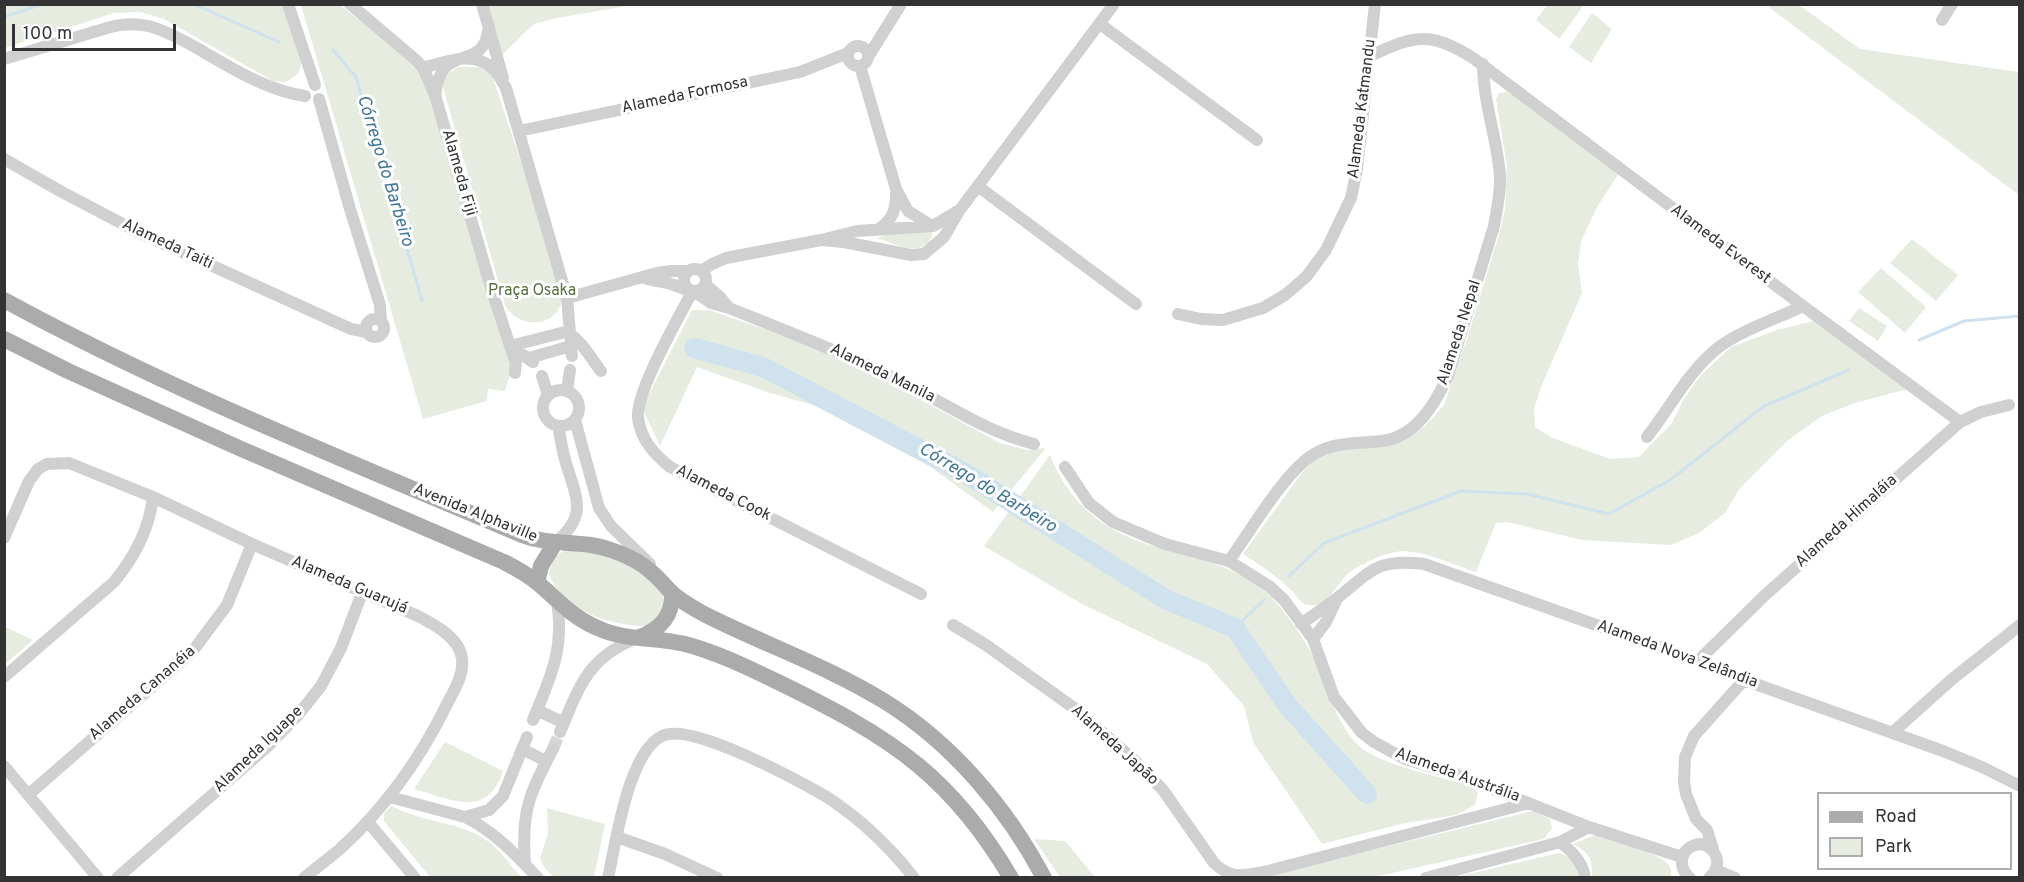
<!DOCTYPE html>
<meta charset="utf-8">
<style>
body{margin:0}
#map{position:relative;width:2024px;height:882px;overflow:hidden;background:#fff;font-family:Overpass,sans-serif}
canvas{display:block}
.frame{position:absolute;inset:0;border:6px solid #333;pointer-events:none}
.legend{position:absolute;left:1817px;top:792px;width:195px;height:78px;box-sizing:border-box;background:#fff;border:2px solid #adadad;margin:0;padding:8px 10px;list-style:none;font-size:18px;color:#333}
.legend li{display:flex;align-items:center;gap:12px;height:30px}
.legend b{width:30px;border:2px solid #adadad}
.scale{position:absolute;left:12px;top:24px;width:164px;height:27px;box-sizing:border-box;border:3px solid #333;border-top:0;padding-left:8px;font-size:18px;line-height:21px;white-space:nowrap;color:#333;-webkit-text-stroke:4px #fff;paint-order:stroke}
</style>
<div id="map">
<canvas width="2024" height="882"></canvas>
<div class="frame"></div>
<ul class="legend">
<li><b style="height:8px;background:#ababab"></b>Road</li>
<li><b style="height:16px;background:#e6ecdf"></b>Park</li>
</ul>
<div class="scale">100 m</div>
</div>
<script>
const ctx = document.querySelector('canvas').getContext('2d');
ctx.lineJoin = 'round';
function fill(path, color) { ctx.fillStyle = color; ctx.fill(path, 'evenodd'); }
function strokePath(path, color, width, dash) { ctx.strokeStyle = color; ctx.lineWidth = width; ctx.lineCap = dash ? 'butt' : 'round'; ctx.setLineDash(dash || []); ctx.stroke(path); }
function drawText(font, color, halo, rows, align = 'center') {
  ctx.font = font + ' Overpass,sans-serif'; ctx.lineWidth = 6; ctx.setLineDash([]); ctx.textBaseline = 'middle'; ctx.strokeStyle = halo; ctx.fillStyle = color; for (const [text, x, y, turn = 0] of rows) {
    ctx.save(); ctx.translate(x, y); ctx.rotate((+turn || 0) * Math.PI / 180); ctx.textAlign = isNaN(turn) ? turn : align; if (halo) ctx.strokeText(text, 0, 0); ctx.fillText(text, 0, 0); ctx.restore();
  }
}
const green = new Path2D(`
 M285,4l17,57 -4,13 -12,8 -13,-1 -109,-62 -24,-7 -26,1 -109,35v-43z
 M1548,4h36v1l-25,34 -23,-19z
 M301,5h39l60,47 23,24 88,285 -1,14 -5,16 -17,-2 -1,12 -64,18z
 M487,5h146l-76,13 -23,6 -32,31z
 M1766,5h33l61,44 159,23v123z
 M1592,13l20,16 -21,34 -22,-16z
 M458,67h22l11,5 71,213c0,7 1,13 -1,19 -10,26 -44,23 -56,1l-62,-218c0,-10 8,-15 15,-20z
 M1506,92l9,3 104,78 -22,34 -16,34 -3,23 4,29 -41,94 -7,22 1,18 18,11 57,21 29,-2 33,-34 12,-24 17,-24 30,-28 46,-17 37,-9 94,68 -53,14 -33,13 -35,25 -47,47 -15,25 -26,20 -28,12 -89,-5 -75,-18 -11,1 -20,49c-22,-7 -48,-20 -72,-21 -14,0 -44,12 -55,22 -13,10 -21,37 -41,32 -8,-2 -11,-9 -17,-15 -14,-14 -31,-25 -48,-36l58,-80 11,-12 13,-8 15,-5 46,-3 28,-12 11,-8 19,-21 24,-69 32,-105 5,-22 2,-43 -11,-67 3,-6z
 M930,232l3,1c-8,27 -38,11 -56,5l12,-4z
 M1912,239l46,36 -22,26 -46,-38z
 M1881,268l45,39 -21,26 -47,-41z
 M1859,308l28,18 -9,15 -29,-20z
 M692,310h17l58,20 92,36 141,77 28,7 18,-2 -53,64 -64,-46 -116,-61 -46,-13 -70,-25 -37,79 -18,-38z
 M1050,455c20,52 58,79 110,93 10,3 21,4 31,7 22,7 47,17 66,30 10,6 19,17 26,26 12,15 23,31 32,49 13,29 20,61 43,85 19,19 83,32 111,40l9,7 -3,13 -19,10 -51,8 -83,21 -69,-102 -9,-36 -37,-42 -127,-61 -96,-57z
 M567,549l31,2 37,16 28,27 1,18c-4,4 -9,11 -14,13 -6,2 -13,1 -19,0 -30,-3 -71,-19 -82,-51l5,-17z
 M5,627l28,13 -28,24z
 M445,742l58,29c-16,49 -53,28 -89,18z
 M392,806c30,17 69,15 97,36 12,9 22,24 32,35h-91l-46,-56v-8z
 M547,808l58,16 -11,53h-40l-11,-11 -3,-8 8,-24z
 M1533,811l17,8 2,9 -8,11 -170,38h-113z
 M1597,834c15,6 62,19 71,30 3,4 4,10 3,14l-79,-1c0,-20 -2,-23 -19,-33z
 M1034,839l31,2 30,36h-35z
 M1559,853c13,3 16,13 20,24l-128,1z`);
const stream = new Path2D(`
 M194,4l85,38
 M4,17l39,-13
 M333,50l23,27 66,223
 M1919,340l45,-19 56,-5
 M1289,576l35,-33 137,-52 66,3 82,20 61,-34 94,-74 85,-36
 M1235,628l30,-29`);
const river = new Path2D(`
 M694,348l69,19 202,106 200,126 70,29 52,77 80,89`);
const minorTunnel = new Path2D(`
 M553,749l7,-17`);
const minor = new Path2D(`
 M288,4l27,81
 M350,4l67,57 6,7 12,27 57,196 18,55 23,16
 M482,4l21,74
 M1942,20l10,-16
 M1100,24l157,116
 M848 56a10 10 0 1 1 20 0a10 10 0 1 1-20 0Z
 M1370,56c45,-21 60,-25 103,2l330,248 157,116
 M868,57l33,-53
 M4,59l103,-31c14,-4 27,-5 41,-2 17,4 32,13 47,21 35,20 70,43 110,49
 M860,66l36,123 12,22 21,13
 M423,68c21,-6 51,-18 69,0 6,5 10,13 14,20l61,210 5,58
 M435,95c6,-48 37,-29 49,-51 3,-5 4,-12 5,-18
 M319,99l31,110 30,96 1,16
 M519,131l281,-59 48,-19
 M4,159l56,32 78,41 213,97 16,3
 M979,187l157,117
 M879,229c14,-10 17,-19 17,-36
 M821,240l23,2 67,13 13,-1 20,-17 15,-26 155,-207
 M684 280a11 11 0 1 1 22 0a11 11 0 1 1-22 0Z
 M701,271l11,-7 14,-6 95,-18 36,-9 76,-5 25,-15
 M647,279l21,4 20,7
 M706,285l14,12 9,11
 M692,292c-13,25 -57,101 -54,126 3,22 16,36 32,49l251,127
 M695,292l16,11 18,5c62,25 125,49 185,80 40,21 76,45 120,56
 M567,298l90,-25 14,-2h16
 M1178,314l23,5 22,1 40,-12 22,-13 21,-18 20,-27 25,-52 6,-29 18,-165
 M366 328a9 9 0 1 1 18 0a9 9 0 1 1-18 0Z
 M529,358l42,-12
 M515,373l1,-10 -6,-17 55,-14c15,5 26,27 36,39
 M542,376l6,19
 M543 408a18 18 0 1 1 36 0a18 18 0 1 1-36 0Z
 M567,391l3,-21
 M575,420l24,88 12,18 39,38
 M1647,437c23,-29 42,-67 72,-90 23,-17 57,-28 84,-41
 M1065,467l24,36 24,19 52,22 64,17 40,25 15,14 29,39 21,58 28,36 12,9 31,17 50,15 134,53 93,30
 M4,538l25,-57 9,-12 9,-5 22,-1 84,34 99,47 166,72c17,9 42,22 44,43 2,17 -9,33 -16,47 -27,55 -61,102 -106,143 -12,10 -24,19 -36,29
 M555,543c33,-28 22,-43 11,-80 -4,-12 -5,-24 -8,-37
 M1229,561c20,-28 54,-86 82,-105 22,-15 46,-12 71,-15 34,-4 53,-37 66,-65l46,-150c3,-17 7,-34 6,-51 -3,-37 -17,-73 -17,-111
 M1301,624c12,-9 24,-16 35,-25 35,-27 39,-41 88,-35l274,97 46,19 199,71 39,16 38,19
 M953,625l33,20 88,63 58,50 31,32 51,73c17,16 27,13 50,9l265,-69
 M1313,639l13,-17 11,-23
 M1698,661l66,-65 196,-174 21,-10 28,-7
 M4,677l110,-95c21,-26 35,-52 39,-85
 M537,710l27,13
 M533,720c17,-42 32,-71 24,-118
 M560,732c19,-44 27,-74 75,-93
 M1892,733l59,-53 69,-55
 M522,749l24,12
 M4,766l94,112
 M28,795l164,-143 35,-47 25,-61
 M390,797l75,20c30,15 50,37 73,61
 M465,817l24,-7 14,-14 24,-59
 M368,822l47,56
 M617,837l48,17 52,24
 M1560,842c12,9 23,20 25,36
 M1713,849l-6,-19 -11,-11 -10,-25 -2,-12 1,-25 9,-21 50,-56
 M525,864c-4,-52 4,-70 28,-115
 M1716,870l19,8
 M117,878l151,-132 30,-31 23,-29 20,-38 21,-55
 M608,878c8,-36 20,-125 54,-142 28,-15 137,45 165,61 12,8 25,18 36,27 19,17 36,34 51,54
 M1426,878l134,-36 29,-15
 M1690,878c-15,-13 -8,-33 11,-34 17,4 22,22 8,34`);
const major = new Path2D(`
 M4,300c167,91 344,161 518,235 31,12 59,4 89,15 12,4 23,9 33,16 10,7 18,16 26,25 9,9 23,17 34,23 59,30 123,52 180,87 68,42 123,107 160,177
 M4,339l64,32 171,77 265,114c12,6 24,13 35,22 20,17 35,35 61,45 27,12 57,8 85,15 34,9 66,25 97,40 47,23 96,48 137,82 36,30 68,71 92,112
 M537,582l4,-16 14,-23
 M640,637c20,-8 33,-21 32,-44`);
const streetNames = [
 ["Alameda Formosa",685,96,-12],
 ["Alameda Katmandu",1363,109,-83],
 ["Alameda Fiji",458,173,74],
 ["Alameda Taiti",167,245,25],
 ["Alameda Everest",1720,245,37],
 ["Alameda Nepal",1460,333,-72],
 ["Alameda Manila",882,374,26],
 ["Alameda Cook",723,494,27],
 ["Avenida Alphaville",475,514,22],
 ["Alameda Himaláia",1847,522,-42],
 ["Alameda Guarujá",349,586,23],
 ["Alameda Nova Zelândia",1677,655,20],
 ["Alameda Cananéia",143,694,-41],
 ["Alameda Japão",1114,746,42],
 ["Alameda Iguape",259,750,-44],
 ["Alameda Austrália",1457,776,20]
];
const parkNames = [
 ["Praça Osaka",532,292]
];
const waterNames = [
 ["Córrego do Barbeiro",384,171,73],
 ["Córrego do Barbeiro",987,489,31]
];
fill(green, '#e6ecdf');
strokePath(stream, '#cfe2ee', 3);
strokePath(river, '#cfe2ee', 20);
strokePath(minorTunnel, '#d6d6d6', 12, [12, 6]);
strokePath(minor, '#d0d0d0', 12);
strokePath(major, '#ababab', 16);
drawText('16px', '#333', '#fff', streetNames);
drawText('16px', '#56703f', '#fff', parkNames);
drawText('italic 18px', '#3f7597', '#fff', waterNames);
</script>
